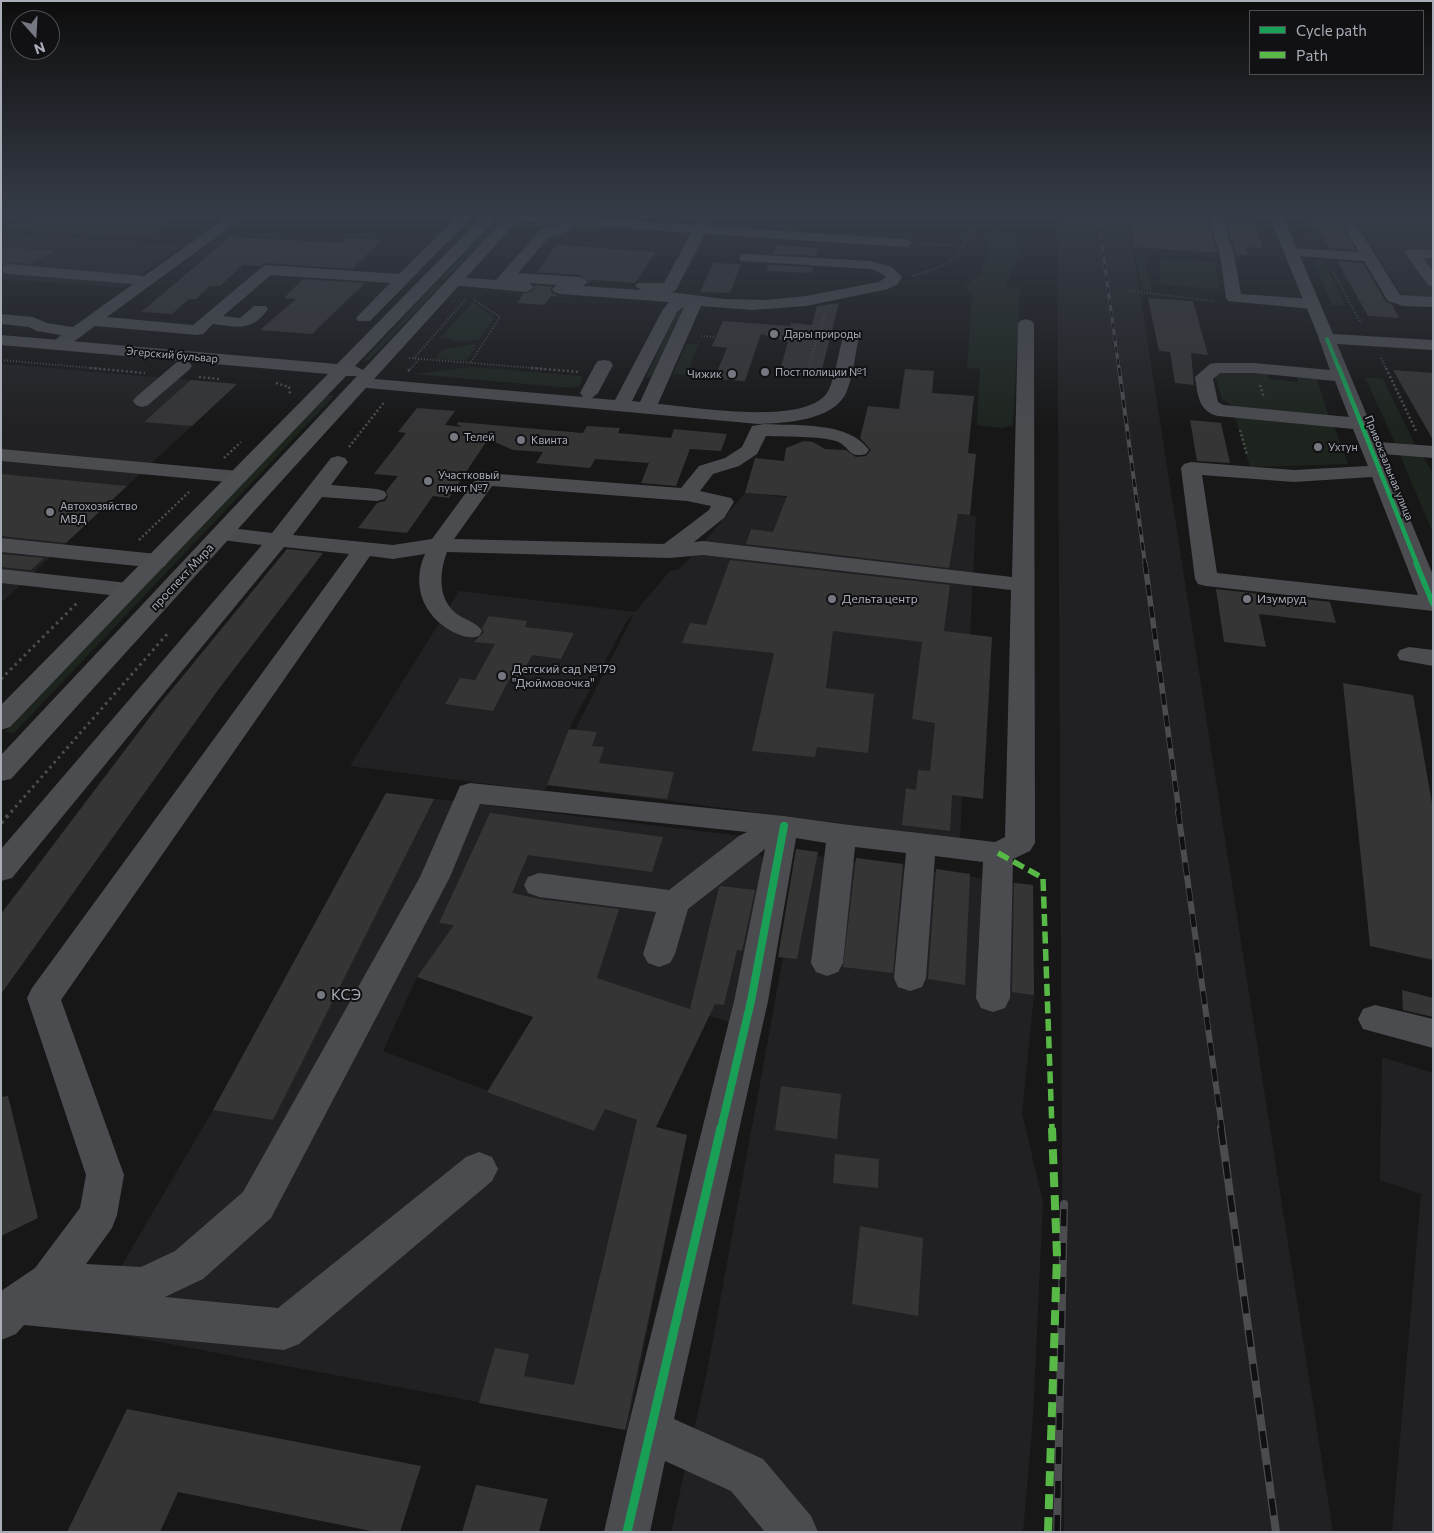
<!DOCTYPE html>
<meta charset="utf-8">
<style>
body{margin:0}
#map{position:relative;width:1434px;height:1533px;overflow:hidden;background:#171717;font-family:Commissioner,sans-serif}
canvas{display:block}
.frame{position:absolute;inset:0;border:2px solid #a8adb8;pointer-events:none}
.legend{position:absolute;left:1249px;top:10px;width:175px;height:65px;box-sizing:border-box;background:#111113;border:1px solid #4d4f55;margin:0;padding:6px 9px;list-style:none;font-size:15px;color:#a8adb8}
.legend li{display:flex;align-items:center;gap:10px;height:25px}
.legend b{width:25px;border:1px solid #4d4f55}
.north{position:absolute;left:10px;top:10px;width:50px;height:50px;box-sizing:border-box;background:#111113;border:1px solid #4d4f55;border-radius:50%;rotate:161deg;font-size:14px;font-weight:700;line-height:20px;text-align:center;color:#a8adb8}
.north::after{content:'';display:block;margin:auto;width:18px;height:22px;background:#757880;clip-path:polygon(50% 0,100% 100%,50% 72%,0 100%)}
</style>
<div id="map">
<canvas width="1434" height="1533"></canvas>
<div class="frame"></div>
<ul class="legend">
<li><b style="height:6px;background:#1a9f57"></b>Cycle path</li>
<li><b style="height:6px;background:#58b947"></b>Path</li>
</ul>
<div class="north">N</div>
</div>
<script>
const ctx = document.querySelector('canvas').getContext('2d');
ctx.lineJoin = 'round';
function fill(path, color) { ctx.fillStyle = color; ctx.fill(path, 'evenodd'); }
function strokePath(path, color, width, dash) { ctx.strokeStyle = color; ctx.lineWidth = width; ctx.lineCap = dash ? 'butt' : 'round'; ctx.setLineDash(dash || []); ctx.stroke(path); }
function drawText(font, color, halo, rows, align = 'center') {
  ctx.font = font + ' Commissioner,sans-serif'; ctx.lineWidth = 4; ctx.setLineDash([]); ctx.textBaseline = 'middle'; ctx.strokeStyle = halo; ctx.fillStyle = color; for (const [text, x, y, turn = 0] of rows) {
    ctx.save(); ctx.translate(x, y); ctx.rotate((+turn || 0) * Math.PI / 180); ctx.textAlign = isNaN(turn) ? turn : align; if (halo) ctx.strokeText(text, 0, 0); ctx.fillText(text, 0, 0); ctx.restore();
  }
}
const built = new Path2D(`
 M29,216h152l-34,23 -142,-10z
 M1057,216h71l205,1316 -269,-1z
 M1352,216h81v83l-29,-1z
 M1,233l182,12 -61,43 -121,-9z
 M1,364l236,20 -236,219z
 M745,493l231,23 -16,323 -412,-54 -5,6 -193,-25 109,-175 176,21 35,-41 9,-2 14,-14zM634,614l-83,163 18,-48 57,-107z
 M386,793l355,43 23,23 -35,163 -278,-91 -34,46 -34,74 211,80 11,-22 51,18 31,8 -60,295 -537,-101 9,-25 114,-194z
 M802,854l231,31 1,110 -12,118 21,89 -10,215 -10,115h-352l36,-160z
 M1382,1057l51,16v459h-41l29,-338 -41,-14z`);
const green = new Path2D(`
 M499,216h6l-59,63h-6z
 M992,230l33,10 -20,46 15,2 -7,137 -11,3 -25,-3 3,-56 -13,-1 5,-74 -7,-9 16,-9z
 M1135,253l9,1 8,36h-10z
 M1160,259l55,3 5,28 -60,-6z
 M1313,260h11l21,46 -13,-1z
 M435,284l6,1 -72,75 -7,2z
 M473,302l21,16 -14,21 -14,3 -16,-1 1,-2 -11,-1z
 M687,307l-32,70h-9l30,-64z
 M472,344l5,1 -11,16 -31,-2 7,-9z
 M686,344h12l-11,31 -14,-1z
 M472,367l110,9 -2,10 -10,2 -156,-14z
 M1227,371l40,3 2,5 29,3 -1,-5 20,2 12,38 -95,-10 -12,-8 -7,-23z
 M1365,377l18,2 32,66 -20,-2z
 M326,396h8l-320,337 -9,-1z
 M1235,417l99,9 14,38 -98,3z
 M1400,455l23,1 10,18v59z`);
const building = new Path2D(`
 M1130,216h70l1,3 6,1 11,33 -84,-6z
 M1312,216l24,2 20,32 -26,-2z
 M1225,221l29,2 9,25 -18,-1 3,8h-12z
 M230,237l111,6 5,-5 36,2 -30,29 -85,-6 -7,3 -17,-1 -23,21h-10l-14,13h-7l-17,15 -31,-2z
 M556,245l18,1 82,6 -21,31 -43,-3 -4,4 1,-3 -9,-6 -43,-3z
 M777,245l41,3 -2,8 -43,-2z
 M1,247l53,4 -23,13 -23,-2 -7,4z
 M1337,261l26,2 23,39 6,2 7,14 -31,-2z
 M713,263l28,1 -11,29 -30,-1z
 M769,265l44,2 -1,6 -46,-2z
 M303,279l62,4 -53,51 -52,-4 36,-31 -12,-1z
 M535,285l17,2 -2,2 2,4 7,3 19,1 -27,-1 -6,9 -28,-2 6,-9 9,-3 3,-3z
 M1148,298l45,3 15,54 -17,-2 3,32 -19,-2 -5,-31 -11,-1z
 M839,303l-19,74 -41,-3 9,-32 -27,-8 -16,47 -31,-2 13,-31 -15,-2 11,-25 67,5 1,-3 21,2 5,-19z
 M905,369l29,2 -2,22 42,3 -6,57 8,1 -6,61 -12,-1 -9,54 -203,-24 5,-15 22,3 14,-36 -42,-3 10,-35 29,3 2,-13 18,-7 9,1 12,7 21,1 10,7 10,-1 5,-6 -11,-12 8,-32 31,3z
 M1393,370l40,3v67z
 M191,380l46,4 -45,42 -48,-4z
 M417,408l38,3 -10,14 17,2 -5,-3 1,-2 125,11 4,-7 33,2 -2,5 53,5 3,-9 53,5 -6,17 -31,-2 -14,37 -35,-3 8,-20 -54,-4 -5,9 -54,-5 7,-11 -30,-2 -25,-11 -39,59 -16,-2 -26,37 -49,-5 19,-25 8,-2 3,-5 -2,-5 12,-15 -24,-2 32,-41 -8,-1z
 M1190,420l31,3 9,40 -33,-2z
 M1,474l126,12 -61,57 -65,-7z
 M287,549l36,4 -105,137 -217,304v-80l158,-209z
 M1,554l43,4 -13,12 -30,-3z
 M730,560l220,25 -6,46 48,6 -9,162 -31,-4 -2,36 -48,-6 4,-37 10,2 2,-20 12,1 5,-48 -23,-4 10,-77 -89,-11 -7,57 48,6 -6,59 -51,-6 -2,10 -63,-6 22,-98 -92,-10 8,-20 16,2z
 M1216,589l114,13 6,21 -77,-9 7,33 -42,-5z
 M489,616l38,5 -2,6 49,6 -13,26 -29,-4 -13,25 -10,-1 -16,32 -48,-7 15,-26 15,2 20,-36 -21,-2 10,-10 -2,-4z
 M1343,683l70,12 20,114v151l-63,-14z
 M569,729l28,3 -5,14 12,1 -5,16 75,9 -7,27 -120,-14z
 M386,793l48,6 -161,321 -60,-10z
 M490,813l173,24 -11,35 -124,-17 -16,38 27,6 80,10 -22,69 93,31 29,-122 2,-1 34,4 -13,61 -5,-1 -13,55 -9,-1 -59,123 31,8 -62,295 -146,-27 16,-55 34,6 -5,22 50,9 63,-265 -32,-11 -11,22 -107,-39 46,-75 -116,-40 37,-52 -15,-2z
 M796,849l22,3 -21,107 -19,-2z
 M856,858l47,6 -10,109 -50,-6z
 M936,869l34,5 -5,111 -37,-6z
 M1014,883l19,2 1,110 -22,-3z
 M1402,990l31,8v19l-30,-7z
 M781,1086l60,8 -4,45 -62,-9z
 M8,1096l30,122 -37,18v-139z
 M835,1154l44,5 -1,29 -45,-5z
 M860,1226l63,12 -5,78 -66,-12z
 M127,1409l294,57 -21,66h-24l-198,-40 -18,40h-93z
 M476,1485l72,14 -9,33h-77z`);
const pathFar3 = new Path2D(`
 M1303,216l11,22
 M1424,216l9,1
 M921,244l44,2
 M1332,270l29,53
 M912,276c42,-12 51,-17 63,-60
 M1129,291l86,10
 M701,336l15,1
 M409,358l137,11
 M414,358l52,-59
 M1381,358l5,11
 M1,360l102,9
 M471,362l29,-45 -27,-18
 M410,369l9,-10
 M808,369l17,-56`);
const pathFar2 = new Path2D(`
 M90,368l55,5
 M531,368l49,4
 M1386,368l31,65
 M788,370l12,1 9,-3
 M408,371l3,-3
 M199,377l21,2
 M276,383l13,4 1,7
 M1260,385l4,13
 M1240,430l7,25
 M349,447l36,-46
 M224,458l17,-16
 M139,540l52,-50`);
const pathFar1 = new Path2D(`
 M1,679l76,-76
 M11,812l157,-179`);
const path = new Path2D(`
 M1,823l11,-12`);
const minor = new Path2D(`
 M229,216h16l-138,101 86,8 69,-58 5,-2 132,9 59,-58h15l-103,105h-12l-2,-3 34,-35 -119,-8 -48,41 17,2 14,-12h12l2,3c-16,23 -30,18 -55,15l-10,10 -6,1 -102,-9 -31,23h-12l-2,-4 11,-10 -24,-4 -8,-4 -28,-3v-10l32,3 14,6 26,4 60,-43 -125,-10 -5,-2v-6l5,-2 136,12z
 M508,216h56l131,9 5,-9h14l-5,10 195,13 5,1 2,3 -2,3 -5,1 -199,-13 -28,54 -2,3 -5,1 54,7 42,1 40,-4 73,-14 7,-5 -7,-5 -9,-3 -129,-8 -2,-3 2,-3 5,-1 124,7 22,6 10,10 -4,7 -10,5 -82,17 -54,4 -51,-4 -43,98c36,3 146,22 169,-11 7,-10 12,-43 16,-56l2,-4h12l2,4c-4,17 -6,41 -13,56 -13,28 -62,30 -88,31l-401,-37 -3,-4 3,-4 6,-1 220,19 -3,-4 15,-28 3,-4 6,-1 6,1 3,4 -15,28 -6,5 23,2 47,-89 7,-9 -109,-8 -6,-2 -2,-3 5,-4 -28,-2 5,4 -3,3 -5,2 -76,-7 -3,-3 3,-3 5,-2 41,3 43,-49 20,-7 -45,-3 -5,-1zM573,225l118,8 -27,50h-26l-3,3 6,4 -58,-4 5,-4 -3,-3 -5,-2 -62,-4 31,-36 18,-5zM684,307l-44,95 -8,-1 45,-89z
 M1208,216h14l12,39 7,39 71,5 6,2 2,3 -2,3 -6,2 -84,-8 -2,-3 -6,-43z
 M1337,216h14l49,79 33,2v10l-30,-1 -15,-5 -24,-40 -78,-6 -2,-3 2,-3 5,-1 68,4z
 M1412,249l21,1v8h-10l10,13v16l-5,-2 -23,-32 2,-3z
 M1026,319l6,2 2,3 1,519 -5,8 -17,8 -3,139 -5,10 -12,4 -12,-4 -5,-10 7,-136 -48,-6 -9,122 -4,9 -12,4 -12,-4 -4,-9 12,-125 -51,-6 -12,116 -5,9 -11,4 -11,-4 -5,-9 15,-120 -30,-5 -28,163 -94,418 89,40 48,57 7,16h-53l-34,-41 -66,-30 -15,71h-46l23,-101 107,-430 31,-152 -77,60 -13,45 -5,9 -11,4 -11,-4 -5,-9 13,-42 -117,-15 -11,-4 -4,-8 4,-8 11,-4 130,17 70,-54 8,-4 -267,-28 -30,73 -179,341 -68,61 -38,18 113,11 188,-151 13,-5 13,5 6,12 -6,12 -193,163 -15,6 -260,-25 -8,9 -15,6v-49l34,-23 45,-60 6,-33 -59,-177 5,-10 317,-434 -65,-7 -272,331 -11,3v-32l261,-304 -48,-6 -3,-5 3,-5 8,-2 50,6 59,-75 7,-2 7,2 3,4 -17,23 46,4 7,2 3,4 -3,4 -7,2 -55,-4 -29,38 100,10 39,-6 47,-64 7,-2 195,15 18,-22 26,-8 17,-11 10,-21 12,-2c32,2 85,-3 105,26l-3,4c-18,5 -16,-8 -30,-13 -15,-5 -53,-4 -70,-5l-9,18 -18,12 -26,8 -13,17 31,7 3,4 -10,16 -30,24 9,-1 309,36 6,-253 2,-3zM492,486l195,15 24,5 -2,4 -45,34 -210,-5zM447,552l222,6 34,-3 308,35 -6,247 -10,5 -153,-18 -58,-8 -314,-33 -10,3 -40,91 -177,315 -68,59 -34,16 -55,-3 26,-36 5,-13 7,-40 -63,-175 309,-444 23,3 32,-5c-14,31 -2,62 28,78 9,4 15,7 26,4l3,-5c-5,-8 -14,-10 -22,-15 -23,-14 -21,-43 -13,-64z
 M1327,334l6,1 2,4 43,103 55,4v12l-50,-4 50,121v36l-227,-25 -8,-2 -3,-5 -14,-111 3,-4 7,-2 103,8 74,-4 -15,-37 -135,-13c-20,-5 -20,-21 -23,-39l15,-13 6,-1h38l76,7 -11,-31 2,-4zM1220,373h34l81,8 14,36 -126,-12 -5,-3 -5,-23zM1202,475l92,7 78,-5 46,118 -201,-22z
 M183,361l6,1 3,4 -3,4 -41,35 -6,2 -6,-2 -3,-4 3,-4 41,-35z
 M1,449l237,22 7,2 3,4 -3,4 -7,2 -237,-22z
 M1,538l156,16 8,2 3,5 -3,5 -8,2 -156,-16z
 M1,569l127,14 8,2 4,5 -4,5 -8,2 -127,-14z
 M1409,647l24,3v16l-33,-6 -3,-5 3,-5z
 M1375,1005l58,14v29l-70,-19 -5,-10 5,-10z`);
const major = new Path2D(`
 M507,216h15l-511,563 -10,2v-26l356,-379h-11l-336,351 -9,3v-25l327,-331 -327,-29v-10l336,29 144,-146h10l2,3 -2,3 -136,142 8,4z
 M1269,216h14l50,118 100,6v10l-112,-7z`);
const railFar4 = new Path2D(`
 M1098,216l21,153`);
const railFar3 = new Path2D(`
 M1119,368l26,196`);
const railFar2 = new Path2D(`
 M1145,563l34,249`);
const railFar1 = new Path2D(`
 M1178,811l44,318`);
const rail = new Path2D(`
 M1221,1128l55,404
 M1057,1532l7,-328`);
const quietFar1 = new Path2D(`
 M998,853l45,25 9,251`);
const quiet = new Path2D(`
 M1048,1532l9,-276 -5,-128`);
const cyclewayFar4 = new Path2D(`
 M1327,339l12,30`);
const cyclewayFar3 = new Path2D(`
 M1339,368l78,196`);
const cyclewayFar2 = new Path2D(`
 M1416,563l17,41`);
const cyclewayFar1 = new Path2D(`
 M721,1129l30,-128 33,-175`);
const cycleway = new Path2D(`
 M627,1532l94,-404`);
const markers = [
 [774,334,5,"#757880"],
 [765,372,5,"#757880"],
 [732,374,5,"#757880"],
 [454,437,5,"#757880"],
 [521,440,5,"#757880"],
 [1318,447,5,"#757880"],
 [428,481,5,"#757880"],
 [50,512,5,"#757880"],
 [832,599,5,"#757880"],
 [1247,599,5,"#757880"],
 [502,676,5,"#757880"],
 [321,995,5,"#757880"]
];
const farPoinames = [
 ["Дары природы",784,334],
 ["Пост полиции №1",775,372],
 ["Чижик",722,374,"right"],
 ["Телей",464,437],
 ["Квинта",531,440],
 ["Ухтун",1328,447],
 ["Участковый",438,475],
 ["пункт №7",438,488],
 ["Автохозяйство",60,506],
 ["МВД",60,519]
];
const farStreetnames = [
 ["Эгерский бульвар",172,355,5],
 ["Привокзальная улица",1389,468,68]
];
const streetNames = [
 ["проспект Мира",182,577,-47]
];
const poiNames = [
 ["Дельта центр",842,599],
 ["Изумруд",1257,599],
 ["Детский сад №179",512,669],
 ["\"Дюймовочка\"",512,683]
];
const nearPoinames = [
 ["КСЭ",331,995]
];
fill(built, '#212123');
fill(green, '#1d241e');
fill(building, '#353536');
strokePath(pathFar3, '#4d4e52', 2, [1, 2]);
strokePath(pathFar2, '#4d4e52', 2.5, [2, 2.5]);
strokePath(pathFar1, '#4d4e52', 3, [2.5, 4]);
strokePath(path, '#4d4e52', 4, [3, 4.5]);
fill(minor, '#4b4c50');
fill(major, '#4d4f52');
strokePath(railFar4, '#4b4c4f', 3);
strokePath(railFar3, '#4b4c4f', 4);
strokePath(railFar2, '#4b4c4f', 5.5);
strokePath(railFar1, '#4b4c4f', 6);
strokePath(rail, '#4b4c4f', 8);
strokePath(railFar4, '#111113', 2, [6]);
strokePath(railFar3, '#111113', 2.5, [8]);
strokePath(railFar2, '#111113', 4, [11]);
strokePath(railFar1, '#111113', 4.5, [13]);
strokePath(rail, '#111113', 5.5, [17]);
strokePath(quietFar1, '#58b947', 5.5, [12, 5.5]);
strokePath(quiet, '#58b947', 8, [15, 8]);
strokePath(cyclewayFar4, '#1a9f57', 4);
strokePath(cyclewayFar3, '#1a9f57', 4.5);
strokePath(cyclewayFar2, '#1a9f57', 5.5);
strokePath(cyclewayFar1, '#1a9f57', 8);
strokePath(cycleway, '#1a9f57', 9);
const sky = ctx.createLinearGradient(0, 0, 0, 431);
sky.addColorStop(0, '#0d0d0d');
sky.addColorStop(0.5, '#363c47');
sky.addColorStop(1, '#363c4700');
ctx.fillStyle = sky;
ctx.fillRect(0, 0, 1434, 431);
for (const [x, y, r, color] of markers) { const dot = new Path2D(); dot.arc(x, y, r, 0, 2 * Math.PI); ctx.fillStyle = color; ctx.fill(dot); strokePath(dot, '#111113', 2); }
drawText('11px', '#a8adb8', '#111113', farPoinames, 'left');
drawText('11px', '#a8adb8', '#111113', farStreetnames);
drawText('12px', '#a8adb8', '#111113', streetNames);
drawText('12px', '#a8adb8', '#111113', poiNames, 'left');
drawText('15px', '#a8adb8', '#111113', nearPoinames, 'left');
</script>
